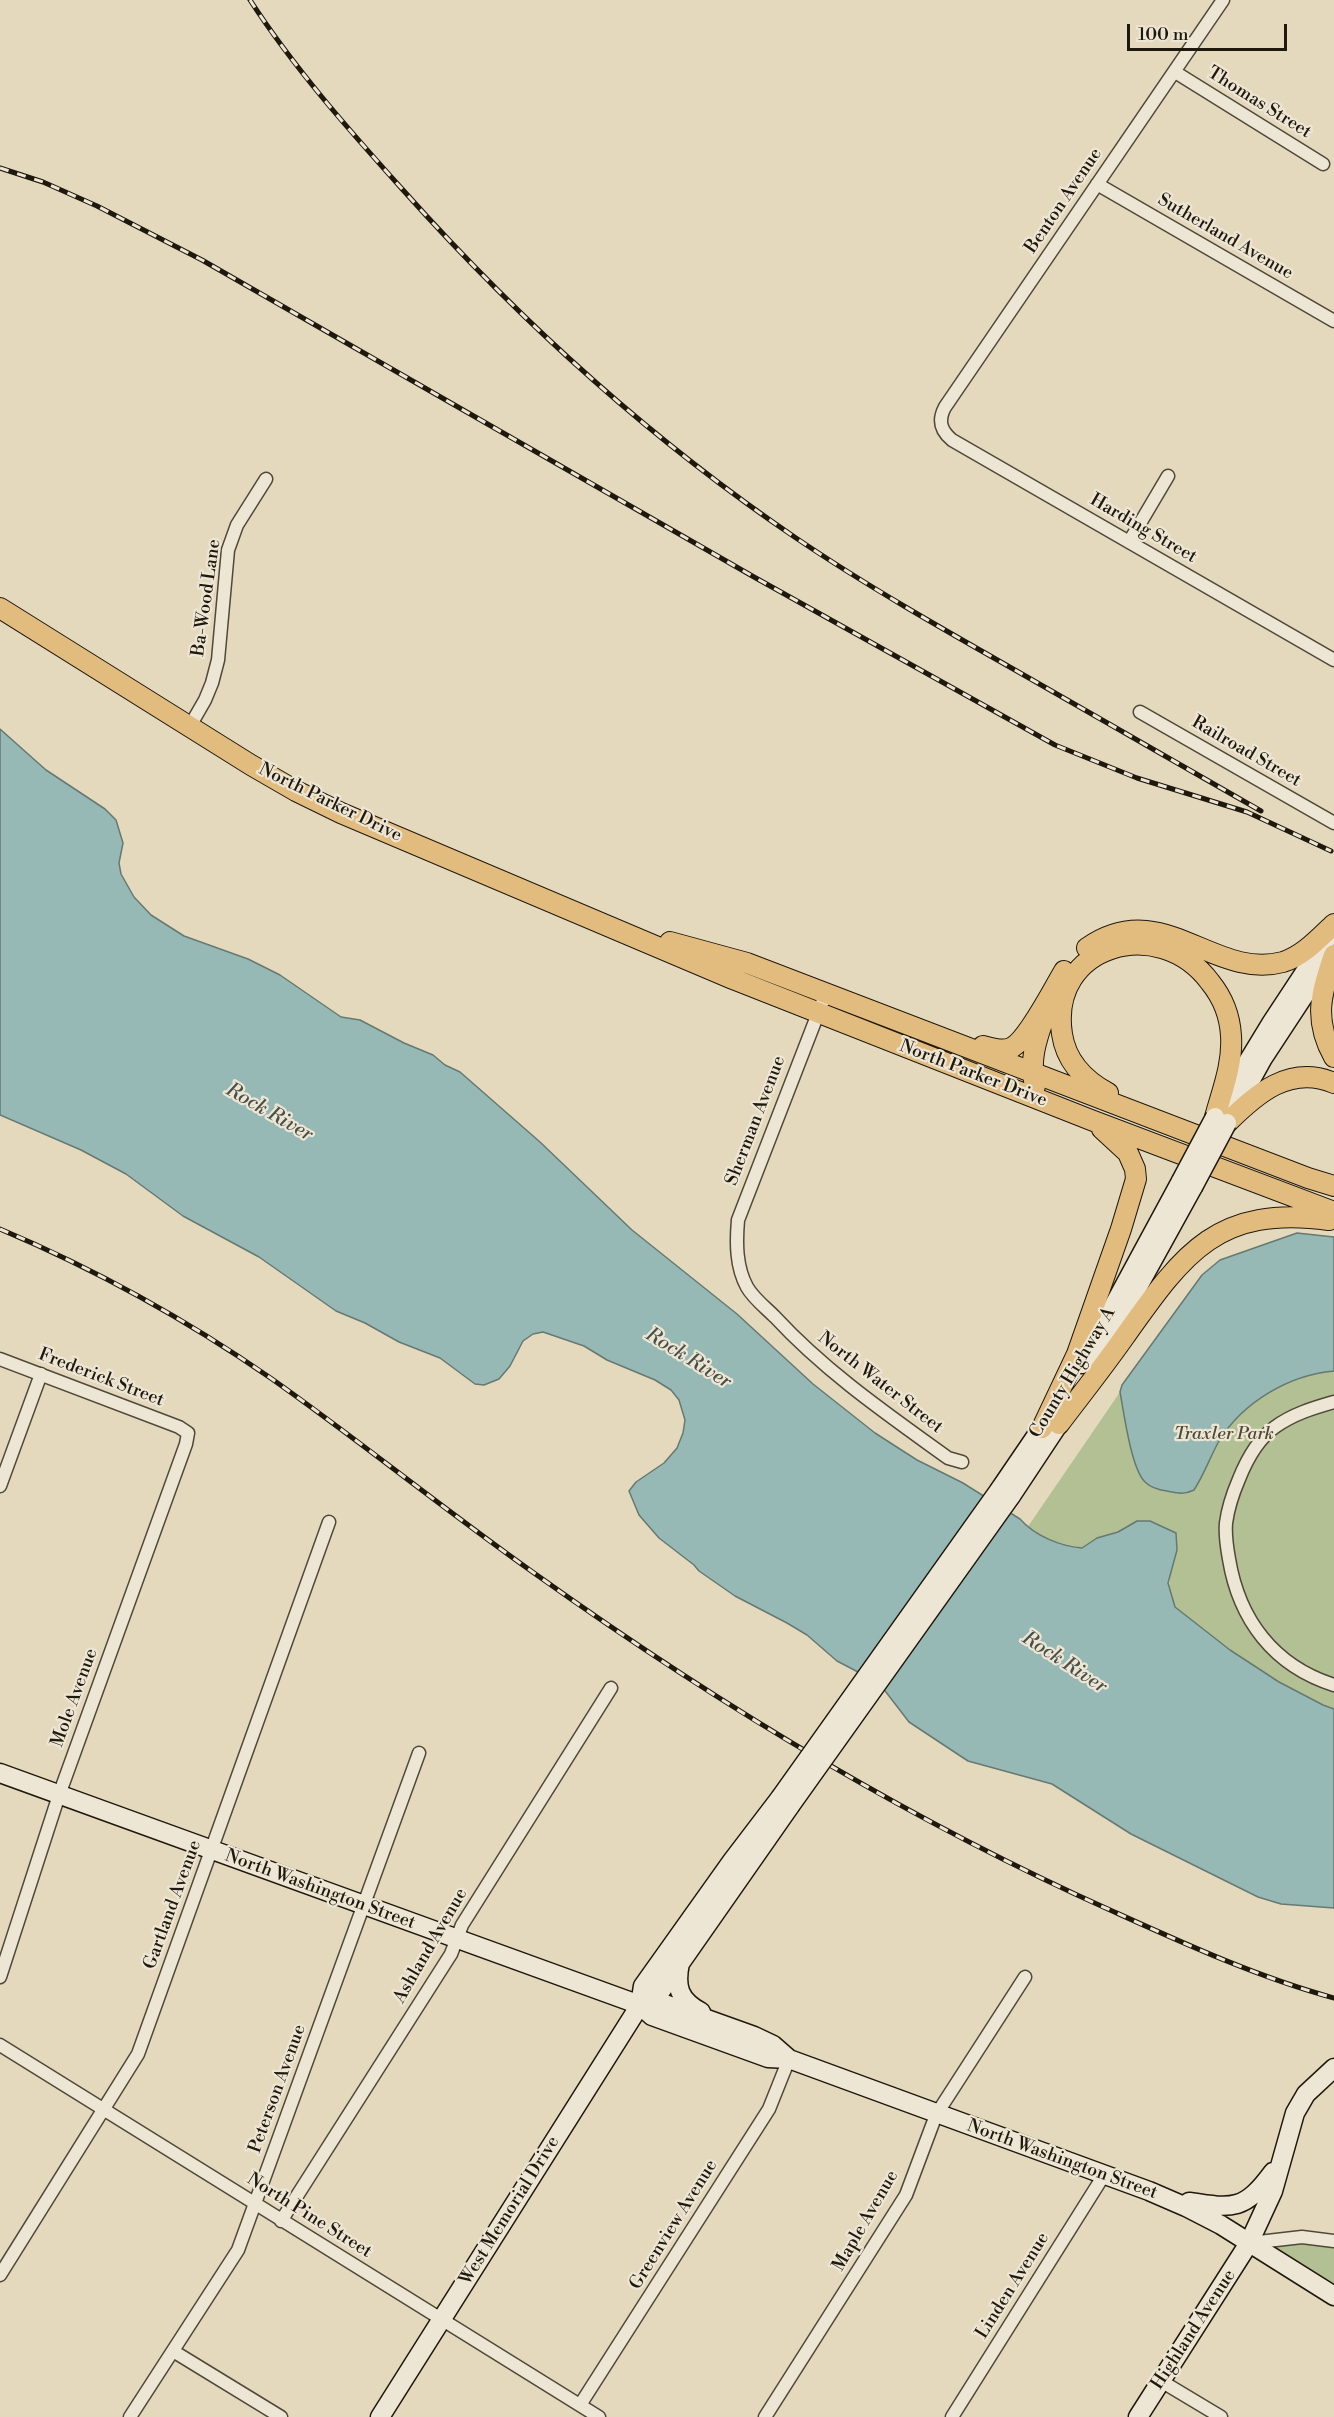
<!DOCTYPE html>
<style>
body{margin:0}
#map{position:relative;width:1334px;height:2417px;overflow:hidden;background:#e5d9bd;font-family:"Libre Bodoni",serif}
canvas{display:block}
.scale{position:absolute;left:1127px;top:24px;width:160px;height:27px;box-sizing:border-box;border:3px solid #1f180d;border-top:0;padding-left:8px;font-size:18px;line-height:21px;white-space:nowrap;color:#1f180d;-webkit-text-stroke:4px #eee6d4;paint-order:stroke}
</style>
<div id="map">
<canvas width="1334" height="2417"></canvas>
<div class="scale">100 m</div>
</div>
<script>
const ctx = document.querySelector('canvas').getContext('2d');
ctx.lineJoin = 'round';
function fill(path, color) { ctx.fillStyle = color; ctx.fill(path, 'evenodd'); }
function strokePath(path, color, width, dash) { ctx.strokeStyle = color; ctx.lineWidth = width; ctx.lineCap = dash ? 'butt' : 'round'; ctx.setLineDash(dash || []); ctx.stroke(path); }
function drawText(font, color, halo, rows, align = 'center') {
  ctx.font = font + ' "Libre Bodoni",serif'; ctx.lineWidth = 4.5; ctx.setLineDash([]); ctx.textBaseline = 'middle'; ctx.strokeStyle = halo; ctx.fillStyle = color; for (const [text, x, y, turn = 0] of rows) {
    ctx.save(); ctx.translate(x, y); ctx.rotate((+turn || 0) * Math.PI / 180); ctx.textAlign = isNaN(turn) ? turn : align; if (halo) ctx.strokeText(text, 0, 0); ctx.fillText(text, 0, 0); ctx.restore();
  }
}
const green = new Path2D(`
 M1297,1233l37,4v472c-46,-15 -95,-52 -133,-81 -7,-6 -19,-13 -25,-20 -13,-17 -4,-40 1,-58l-40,-29 -19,11 -21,6 -15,10 -34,-8 -21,-12 93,-136 2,-7 80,-110 18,-15z
 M1334,2241v55l-85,-53z`);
const water = new Path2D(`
 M0,729l46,41 59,39 11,11 7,23 -4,20 2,11 13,23 17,18 33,21 64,23 32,16 61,42 19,3 44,23 29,12 12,10 15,7 80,70 92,88 105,84 76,70 62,49 42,27 46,23 57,36c15,17 40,27 62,29l15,-10 21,-6 19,-11h13l26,12 1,17 -9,33 7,24 55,43 49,32 44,23 11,4v199l-53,-4 -23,-7 -127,-63 -79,-50 -84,-23 -59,-39 -30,-39 -42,-22 -30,-26 -20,-12 -52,-27 -36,-25 -5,-6 -35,-27 -20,-23 -10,-24 7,-9 28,-19 13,-15 6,-15 2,-13 -6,-20 -8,-10 -16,-10 -48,-20 -23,-14 -41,-14 -10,2 -10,7 -13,25 -11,13 -15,6 -9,-1 -35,-26 -41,-16 -34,-19 -29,-12 -77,-54 -76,-41 -57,-42 -45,-24 -81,-35z
 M1297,1233l37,4v134c-45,4 -91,31 -115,70 -9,16 -15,34 -25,49 -10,5 -17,3 -27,1 -8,-1 -16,-3 -22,-9 -14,-14 -21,-69 -25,-90l2,-7 80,-110 18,-15z`);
const street = new Path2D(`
 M1223,0l-278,407c-7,13 -5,23 7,33l382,220
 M1175,72l148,92
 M1097,184l237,137
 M1129,542l39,-66
 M1140,712l194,111
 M190,726l15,-26 7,-17 6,-23 10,-110 9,-25 29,-46
 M826,993l-88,227c-2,23 -2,47 9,67 6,11 19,21 28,30 51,55 112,97 173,141l14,4
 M0,1359l179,68 9,6 -2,11 -127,351 -59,182
 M1334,1402c-21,6 -41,12 -59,25 -17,12 -28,32 -36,52 -6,14 -11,29 -13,44 -1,11 1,25 3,36 10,61 45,107 105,126
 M0,1486l41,-112
 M0,2045l599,372
 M281,2221l170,-267 11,-29 149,-237
 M1250,2243l52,-6 32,4
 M0,2275l138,-221 191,-532
 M173,2351l108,66
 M1161,2381l60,36
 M580,2405l189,-296 20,-50
 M130,2417l108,-167 181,-497
 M765,2417l141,-222 30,-80 89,-138
 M952,2417l152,-242`);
const secondary = new Path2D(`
 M1224,1101l48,-79 58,-88
 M1231,1116l32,-58 67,-102
 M1097,1361l96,-174
 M1082,1364l99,-183
 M1000,1489l47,-69
 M1011,1496l55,-83
 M0,1773l640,232 22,-2 92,33 19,9 16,14
 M680,1963c-5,24 -1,37 21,49
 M642,2004l18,-12 130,-186
 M640,2005l12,11 116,42 21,1 360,132 37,16 35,18 113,71
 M1189,2202c45,7 56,8 84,-30
 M380,2417l260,-412 3,-19 89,-125 48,-63
 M1138,2417l111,-174 24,-52 22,-78 11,-19 28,-26`);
const primary = new Path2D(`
 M0,608l251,157 45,26 45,22 392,166 358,141 243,92
 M670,942l77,21 561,215 26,8
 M1087,948c75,-53 126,33 196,14 20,-6 36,-24 51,-38
 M1334,955c-13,38 -21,65 0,102
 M983,1046c8,2 19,6 28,2 16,-7 43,-60 53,-77
 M1035,1086c-6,-24 1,-46 9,-68
 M1108,1093c-24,-13 -42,-32 -46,-59 -14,-89 97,-121 148,-52 13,16 20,34 21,54 2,28 -9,55 -16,81
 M1227,1123c29,-29 63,-59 107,-40
 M1059,1424c22,-29 45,-58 66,-88 59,-83 92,-131 204,-116
 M1042,1428l35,-74 44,-125 15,-50 -1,-10 -7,-16 -26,-24`);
const rail = new Path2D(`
 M250,0c44,68 99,130 153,190 117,131 247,249 393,348 71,48 145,90 219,132 82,47 164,94 246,141
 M0,168l43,14 54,24 105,54 552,317 301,168 82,33 110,34 84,39
 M0,1229c95,40 187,91 272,150 89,63 173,131 262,194 182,130 373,246 576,337 73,33 147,67 224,88`);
const secondaryBridge = new Path2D(`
 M1181,1181l34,-64
 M1193,1187l34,-64
 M780,1798l220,-309
 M790,1806l221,-310`);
const streetNames = [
 ["Thomas Street",1259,103,32],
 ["Benton Avenue",1064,201,-56],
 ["Sutherland Avenue",1225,237,30],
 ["Harding Street",1143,529,30],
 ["Ba-Wood Lane",207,598,-82],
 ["Railroad Street",1246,752,30],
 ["North Parker Drive",330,803,26],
 ["North Parker Drive",973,1074,21],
 ["Sherman Avenue",756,1121,-69],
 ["County Highway A",1073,1373,-59],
 ["Frederick Street",101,1378,21],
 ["North Water Street",880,1383,38],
 ["Mole Avenue",75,1698,-70],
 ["North Washington Street",320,1890,20],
 ["Gartland Avenue",173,1905,-70],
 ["Ashland Avenue",431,1946,-60],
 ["Peterson Avenue",278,2089,-70],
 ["North Washington Street",1062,2160,20],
 ["West Memorial Drive",510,2211,-58],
 ["North Pine Street",309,2216,32],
 ["Maple Avenue",866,2221,-60],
 ["Greenview Avenue",674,2225,-58],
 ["Linden Avenue",1013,2286,-58],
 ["Highland Avenue",1194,2330,-57]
];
const parkNames = [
 ["Traxler Park",1224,1435]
];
const waterNames = [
 ["Rock River",269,1113,30],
 ["Rock River",688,1359,32],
 ["Rock River",1064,1663,33]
];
fill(green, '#b2c093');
fill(water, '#96b9b6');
strokePath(water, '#667972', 1.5);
strokePath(street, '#504839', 15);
strokePath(secondary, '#1f180d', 21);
strokePath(primary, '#1f180d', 22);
strokePath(street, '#eee6d4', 12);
strokePath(secondary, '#eee6d4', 18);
strokePath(primary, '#e2bc7e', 20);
strokePath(rail, '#1f180d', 5);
strokePath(rail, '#eee6d4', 3, [9]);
strokePath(secondaryBridge, '#1f180d', 21, []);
strokePath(secondaryBridge, '#eee6d4', 18);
drawText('18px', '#1f180d', '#eee6d4', streetNames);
drawText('italic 18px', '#4b4a35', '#eee6d4', parkNames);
drawText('italic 20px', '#495048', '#eee6d4', waterNames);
</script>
